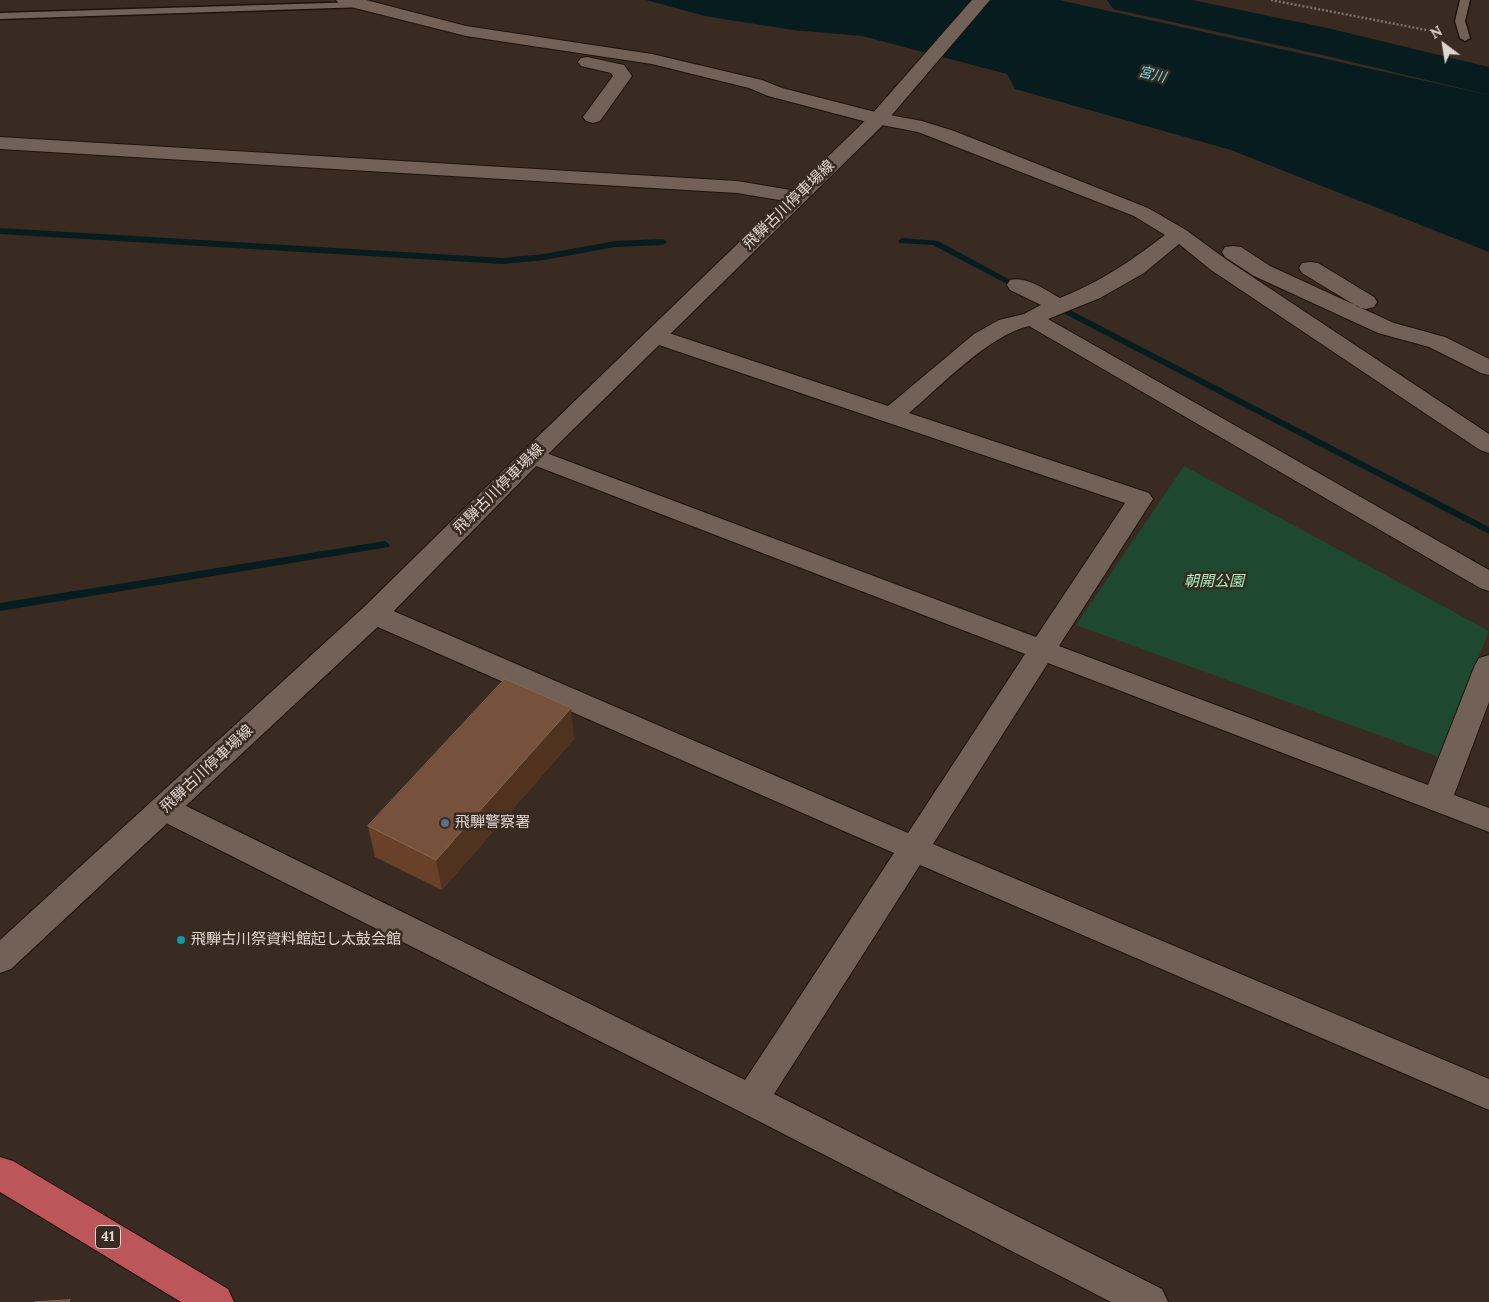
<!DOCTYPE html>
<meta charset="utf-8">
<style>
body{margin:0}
#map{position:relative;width:1489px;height:1302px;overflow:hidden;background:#392b22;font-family:Lora,serif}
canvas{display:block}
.north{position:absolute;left:1419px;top:20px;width:50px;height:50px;-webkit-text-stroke:4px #392b22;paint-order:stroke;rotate:329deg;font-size:14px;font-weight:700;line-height:20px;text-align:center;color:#e0d7d1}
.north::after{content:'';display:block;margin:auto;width:18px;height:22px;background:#e0d7d1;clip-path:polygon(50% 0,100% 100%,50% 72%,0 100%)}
</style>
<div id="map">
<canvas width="1489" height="1302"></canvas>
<div class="north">N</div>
</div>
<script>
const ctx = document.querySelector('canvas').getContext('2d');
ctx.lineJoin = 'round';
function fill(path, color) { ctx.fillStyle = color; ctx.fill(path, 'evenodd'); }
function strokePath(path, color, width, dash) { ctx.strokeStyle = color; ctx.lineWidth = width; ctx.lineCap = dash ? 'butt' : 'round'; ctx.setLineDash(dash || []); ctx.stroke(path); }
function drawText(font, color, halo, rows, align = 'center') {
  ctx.font = font + ' Lora,"Noto Sans JP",serif'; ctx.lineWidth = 5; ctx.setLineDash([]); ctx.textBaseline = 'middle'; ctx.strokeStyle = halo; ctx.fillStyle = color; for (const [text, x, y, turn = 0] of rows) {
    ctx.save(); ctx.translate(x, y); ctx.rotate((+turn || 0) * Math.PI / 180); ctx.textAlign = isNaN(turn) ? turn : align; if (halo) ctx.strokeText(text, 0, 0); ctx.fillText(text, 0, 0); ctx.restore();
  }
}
const green = new Path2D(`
 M1184,466l305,165 -50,126 -363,-132z`);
const water = new Path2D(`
 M646,0h413l430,95v157l-258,-102 -216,-61 -8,-15 -145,-38 -69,-6 -88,-14z`);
const stream = new Path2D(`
 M0,228l503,30 41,-4 71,-13 48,-2 4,3 -4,3 -48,2 -71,13 -41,4 -503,-30z
 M902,238l36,3 76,41 -1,2h-6l-74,-39 -34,-2 -1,-2z
 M1068,309l421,218v7l-424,-220 -2,-2z
 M385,541l5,4 -1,2 -389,64v-8z`);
const river = new Path2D(`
 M1107,0h85l135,28 162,39v28l-162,-39 -214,-47z`);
const path = new Path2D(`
 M1271,0l166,32`);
const service = new Path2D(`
 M1460,0h10l-5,21 5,17 -5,3 -5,-3 -5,-17z
 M361,2l3,1v4l-364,12v-6z`);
const minor = new Path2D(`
 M336,0h30l100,26 186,28 110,26 20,8 97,25 43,8 32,10 194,77 38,22 41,30 262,174v19l-9,-3 -269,-180 -32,-26 -35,29 -44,25 -52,21 441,251v21l-9,-3 -451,-262c-41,10 -87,59 -120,87l240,80 4,6 -94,147 369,139 47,-120 4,-7 10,-3v47l-35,93 35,13v24l-441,-169 -115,181 556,235v31l-569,-245 -146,229 388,195 6,13h-57l-372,-191 -585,-294 -4,-8 4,-8 11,-4 11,4 569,279 149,-227 -530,-232 -3,-7 3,-7 10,-2 10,2 524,226 117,-179 -502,-193 -3,-5 3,-5 9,-3 9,3 495,186 89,-134 -478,-162 -3,-5 3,-5 8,-2 8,2 225,75 86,-72 25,-14 25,-6 17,-9 -31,-15 -3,-5 3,-5c17,-4 35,10 50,18 40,-16 71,-37 105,-63l-31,-19 -216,-84 -47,-9 -103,-27 -19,-8 -97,-24 -186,-28 -127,-32z
 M587,57l37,8 8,11 -32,45 -7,2 -7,-2 -3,-4 30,-41 -2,-3 -30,-7 -3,-4 3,-4z
 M0,137l737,44 60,10 7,2 3,4 -3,4 -7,2 -60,-10 -737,-44z
 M1233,246l8,1 29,19 124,57 51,14 44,22v16l-8,-2 -52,-26 -51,-14 -124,-57 -29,-19 -3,-5 3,-5z
 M1310,262l8,1 56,34 3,5 -3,5 -8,2 -8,-2 -56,-34 -3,-5 3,-5z`);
const secondary = new Path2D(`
 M972,0h18l-105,123 -344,338 -157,160 -373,348 -11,4v-33l364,-333 159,-156 348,-336z`);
const trunk = new Path2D(`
 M0,1157l13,4 215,128 6,13h-53l-181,-110z`);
const wall = new Path2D(`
 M574,739l-132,151 -67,-33 -7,-31z`);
const shadedWall = new Path2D(`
 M571,708l3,31 -132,151 -6,-30z`);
const building = new Path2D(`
 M505,679l66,29 -135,152 -68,-34z
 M70,1300l-1,2h-34z`);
const markers = [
 [445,823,5,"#5c6f8a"],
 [181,940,5,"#0f9aa8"]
];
const farWaternames = [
 ["宮川",1152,75,13]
];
const shields = [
 [108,1237,25]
];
const shieldNames = [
 ["41",108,1237]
];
const streetNames = [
 ["飛騨古川停車場線",789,205,-44],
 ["飛騨古川停車場線",499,489,-45],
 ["飛騨古川停車場線",207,769,-43]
];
const parkNames = [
 ["朝開公園",1214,582]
];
const poiNames = [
 ["飛騨警察署",455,823],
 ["飛騨古川祭資料館起し太鼓会館",191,940]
];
fill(green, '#1e4830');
fill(water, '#061c1e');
fill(stream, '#061c1e');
fill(river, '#061c1e');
strokePath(service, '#1f130b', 3);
strokePath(minor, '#1f130b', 2);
strokePath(secondary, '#1f130b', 2);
strokePath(trunk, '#1f130b', 2);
strokePath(path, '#7c7069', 2.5, [2, 2]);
fill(service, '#716157');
fill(minor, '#716157');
fill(secondary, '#716157');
fill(trunk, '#bd565a');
fill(wall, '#694129');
fill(shadedWall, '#50321e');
fill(building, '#76513b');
strokePath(building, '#866652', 1);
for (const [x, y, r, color] of markers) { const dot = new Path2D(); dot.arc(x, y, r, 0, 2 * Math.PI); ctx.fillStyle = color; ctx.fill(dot); strokePath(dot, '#392b22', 2); }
drawText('italic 14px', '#6fdce9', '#392b22', farWaternames);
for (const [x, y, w] of shields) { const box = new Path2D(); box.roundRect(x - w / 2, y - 11.5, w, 23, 4); ctx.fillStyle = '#392b22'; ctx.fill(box); strokePath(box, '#e0d7d1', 1); }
drawText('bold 14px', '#e0d7d1', null, shieldNames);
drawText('15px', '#e0d7d1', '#392b22', streetNames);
drawText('italic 15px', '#a5f1c0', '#392b22', parkNames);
drawText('15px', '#e0d7d1', '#392b22', poiNames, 'left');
</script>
